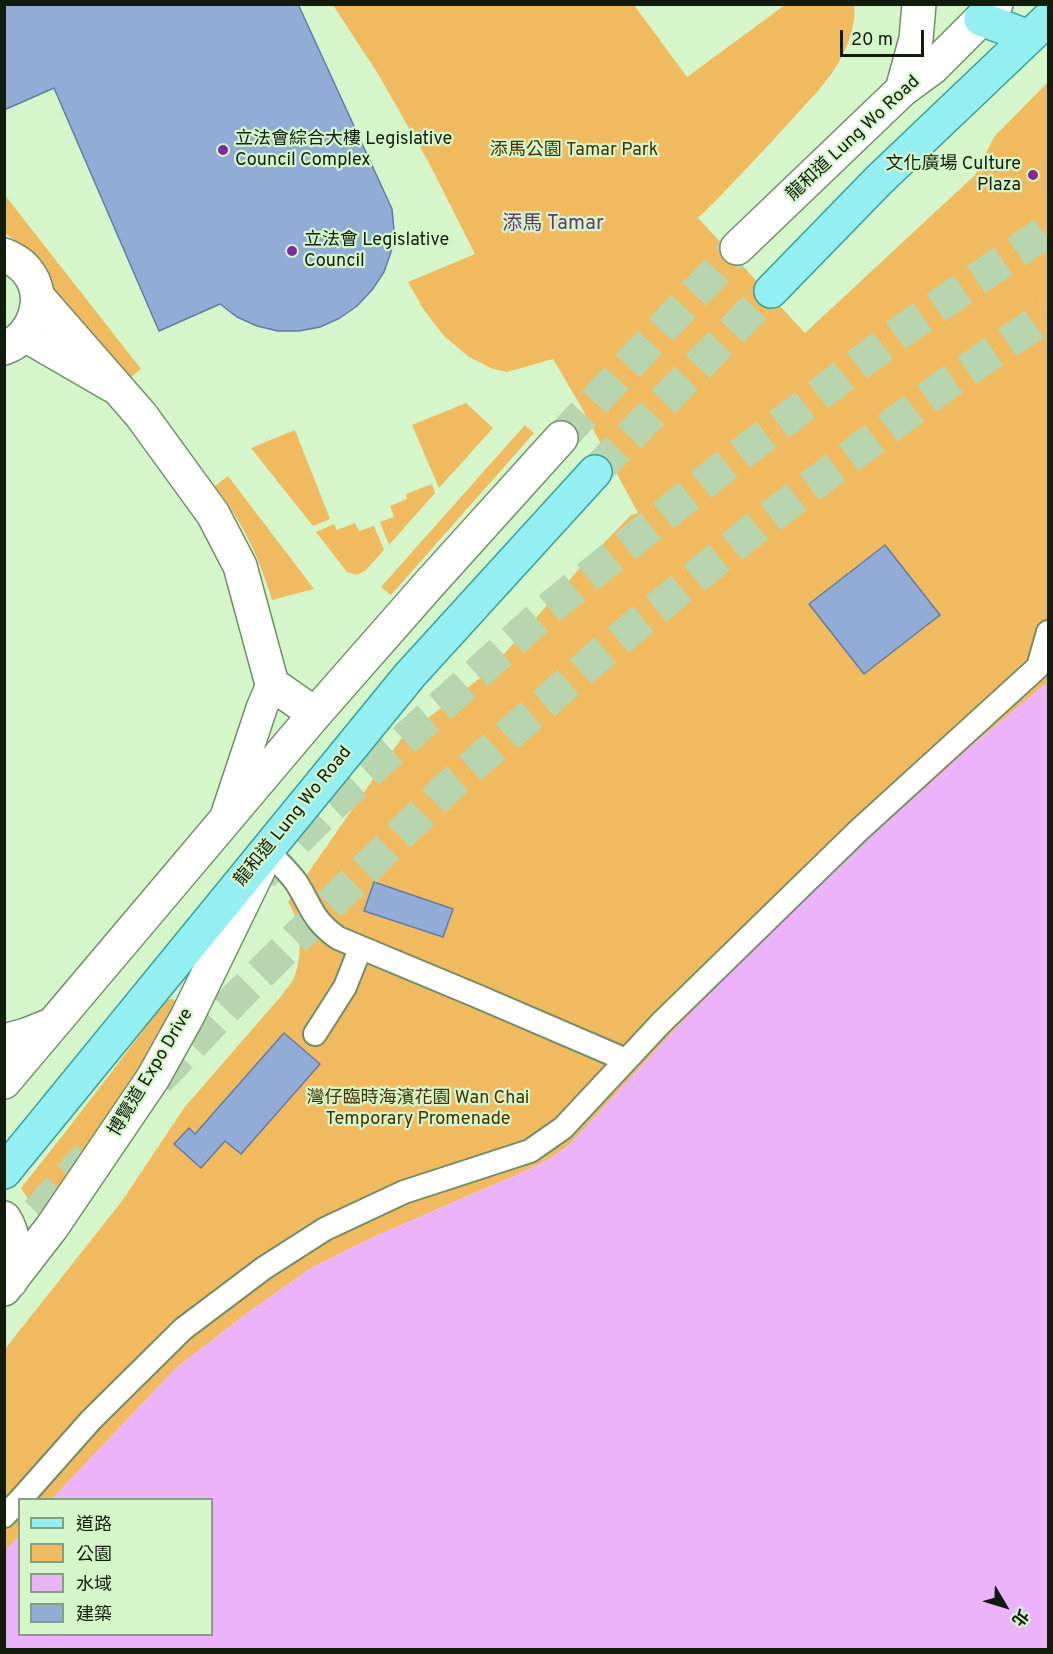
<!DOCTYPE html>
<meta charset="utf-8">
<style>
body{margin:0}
#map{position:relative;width:1053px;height:1654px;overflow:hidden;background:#d4f6ca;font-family:Overpass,"Noto Sans TC",sans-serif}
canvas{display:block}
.frame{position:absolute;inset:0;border:6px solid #111c0d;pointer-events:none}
.legend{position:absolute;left:18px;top:1498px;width:195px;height:138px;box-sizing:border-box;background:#d4f6ca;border:2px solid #869f7e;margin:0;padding:8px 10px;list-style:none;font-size:18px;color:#111c0d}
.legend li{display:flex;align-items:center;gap:12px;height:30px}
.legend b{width:30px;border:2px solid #869f7e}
.north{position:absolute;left:975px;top:1576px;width:60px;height:60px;-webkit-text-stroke:4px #d4f6ca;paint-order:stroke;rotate:128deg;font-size:16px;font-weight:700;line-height:24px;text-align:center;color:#111c0d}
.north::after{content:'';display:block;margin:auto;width:21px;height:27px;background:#111c0d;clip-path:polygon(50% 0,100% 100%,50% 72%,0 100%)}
.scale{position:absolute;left:840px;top:30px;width:84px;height:27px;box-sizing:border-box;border:3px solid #111c0d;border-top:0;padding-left:8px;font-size:18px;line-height:21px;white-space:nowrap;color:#111c0d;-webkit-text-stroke:4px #d4f6ca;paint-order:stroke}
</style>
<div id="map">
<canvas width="1053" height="1654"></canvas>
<div class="frame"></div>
<ul class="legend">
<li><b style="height:8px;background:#94eff2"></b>道路</li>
<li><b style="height:16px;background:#f1ba5e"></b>公園</li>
<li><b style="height:16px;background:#ecb3fc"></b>水域</li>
<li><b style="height:16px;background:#91acd6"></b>建築</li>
</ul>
<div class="north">北</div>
<div class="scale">20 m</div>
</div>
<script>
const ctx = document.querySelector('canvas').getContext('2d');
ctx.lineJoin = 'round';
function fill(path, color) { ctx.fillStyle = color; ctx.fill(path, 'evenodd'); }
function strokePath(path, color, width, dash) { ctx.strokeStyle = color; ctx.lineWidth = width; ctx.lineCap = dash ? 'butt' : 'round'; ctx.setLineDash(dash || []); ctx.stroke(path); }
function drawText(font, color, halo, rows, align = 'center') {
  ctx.font = font + ' Overpass,"Noto Sans TC",sans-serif'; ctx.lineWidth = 4.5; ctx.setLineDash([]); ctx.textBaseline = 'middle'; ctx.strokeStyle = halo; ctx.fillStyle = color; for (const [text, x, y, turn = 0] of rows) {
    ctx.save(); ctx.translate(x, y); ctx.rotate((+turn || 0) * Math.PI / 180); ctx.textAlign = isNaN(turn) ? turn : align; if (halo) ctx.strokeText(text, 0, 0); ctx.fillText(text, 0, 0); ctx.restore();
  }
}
const green = new Path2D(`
 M333,5h301l53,72 98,-72h69c3,19 -7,44 -17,60 -11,19 -27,34 -41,50 -32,35 -64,70 -98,103l107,115 170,-158 19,-38 54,-55v600l-72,60 -297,283 -110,120 -18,13 -19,10 -163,71 -58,29 -61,43 -74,57 -124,131 -32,1 -1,36 -14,16v-203l117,-148 62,-93 98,-113c4,-6 11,-13 13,-20 8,-21 6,-54 -7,-73l113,-163 88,-68 89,-101 53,-55 7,-2 -59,-110 -26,-44 -46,13 -14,-3 -24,-12 -25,-21 -20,-26 -16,-28 67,-28 -46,-91 -51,-89z
 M4,194l137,175 -10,8 -75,-82 -6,-13 -26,-35 -19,-14z
 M466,403l27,25 -54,60 -27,-63z
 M525,425l9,8 -143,162 -10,-8z
 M295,430l35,89 -17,7 -62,-78z
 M228,476l86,113 -42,11c-13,-44 -30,-78 -57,-114z
 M432,484l3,9 -46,52 -9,-23 14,-5 -4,-11 17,-7 -1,-5z
 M355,523l4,8 15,-5 10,24 -18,20 -9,5 -10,-3 -31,-40 18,-8 3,6z
 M170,999h3l4,4 -37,70 -99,146 -20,-31 46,-58 98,-128z`);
const water = new Path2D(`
 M1048,682v967h-1043l-1,-97 15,-16 1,98h192v-134l-160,-1 124,-131 74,-57 61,-43 58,-29 163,-71 19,-10 18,-13 110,-120 136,-138 161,-145z`);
const building = new Path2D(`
 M4,4h294l94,205 2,21 -3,22 -7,20 -12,18 -15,16 -17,12 -20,9 -21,4h-21l-21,-5 -20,-9 -17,-13 -61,27 -105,-243 -50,22z
 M885,545l55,70 -76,59 -55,-70z
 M374,882l79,27 -10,28 -79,-26z
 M284,1033l36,31 -79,90 -16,-13 -24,27 -27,-24 15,-16 6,6z`);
const secondaryTunnel = new Path2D(`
 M561,438l176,-190`);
const primaryTunnel = new Path2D(`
 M595,472l176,-181`);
const trunkTunnel = new Path2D(`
 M262,875l67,-67 217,-197 170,-138 189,-144 143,-99
 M158,1080l79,-83 209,-208 156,-136 156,-127 190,-143 100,-68
 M4,1249l84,-93`);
const pedestrian = new Path2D(`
 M267,850c9,10 21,21 29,32 16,25 16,38 42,56l139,58 149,64
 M315,1034l30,-47 15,-38
 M20,1500l71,-80 92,-91 81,-61 61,-39 79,-37 126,-41 33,-23 98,-105 197,-192 180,-164 10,-35
 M4,1516l16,-16`);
const minor = new Path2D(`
 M24,336l88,51
 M225,818l37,-111 10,-23`);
const tertiary = new Path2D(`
 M38,297l103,118 72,99 27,52 32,118 43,30
 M4,1218c13,19 9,41 7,63
 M4,1289l48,-62 101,-149 34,-61 72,-148`);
const secondary = new Path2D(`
 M902,90l14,-51 3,-35
 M737,248l165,-158 30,-22 64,-64
 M4,255c9,4 17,8 23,16 21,25 8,66 -23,77
 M4,1041l22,-6 25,-10
 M4,1082l311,-368 115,-131 131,-145`);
const primary = new Path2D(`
 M981,19l48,18
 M771,291l108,-111 169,-161
 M4,1172l406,-497 185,-203`);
const markers = [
 [223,150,6,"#812a98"],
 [1033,175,6,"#812a98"],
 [292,251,6,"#812a98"]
];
const streetNames = [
 ["龍和道 Lung Wo Road",854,139,-43],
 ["龍和道 Lung Wo Road",294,817,-51],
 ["博覽道 Expo Drive",152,1073,-59]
];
const poiNames = [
 ["立法會綜合大樓 Legislative",235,140],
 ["Council Complex",235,161],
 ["文化廣場 Culture",1021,165,"right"],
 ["Plaza",1021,186,"right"],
 ["立法會 Legislative",304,241],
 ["Council",304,262]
];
const parkNames = [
 ["添馬公園 Tamar Park",574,151],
 ["灣仔臨時海濱花園 Wan Chai",418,1099],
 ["Temporary Promenade",418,1120]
];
const neighbourhoodNames = [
 ["添馬 Tamar",553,225]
];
fill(green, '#f1ba5e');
fill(water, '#ecb3fc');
fill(building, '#91acd6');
strokePath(building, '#627ca3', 1.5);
strokePath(secondaryTunnel, '#b7d5ae', 33, [33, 16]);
strokePath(primaryTunnel, '#b7d5ae', 33, [33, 16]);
strokePath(trunkTunnel, '#b7d5ae', 33, [33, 16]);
strokePath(pedestrian, '#708f67', 26);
strokePath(minor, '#708f67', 33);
strokePath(tertiary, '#708f67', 36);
strokePath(secondary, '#708f67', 36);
strokePath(primary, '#389e9d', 36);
strokePath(pedestrian, '#fff', 22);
strokePath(minor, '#fff', 30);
strokePath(tertiary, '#fff', 33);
strokePath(secondary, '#fff', 33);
strokePath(primary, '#94eff2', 33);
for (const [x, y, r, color] of markers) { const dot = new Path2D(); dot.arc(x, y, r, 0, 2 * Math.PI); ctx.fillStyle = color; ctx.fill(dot); strokePath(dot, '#d4f6ca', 2); }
drawText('18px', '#111c0d', '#d4f6ca', streetNames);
drawText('18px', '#111c0d', '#d4f6ca', poiNames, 'left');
drawText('18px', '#472f00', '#d4f6ca', parkNames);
drawText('20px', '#63396f', '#d4f6ca', neighbourhoodNames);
</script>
